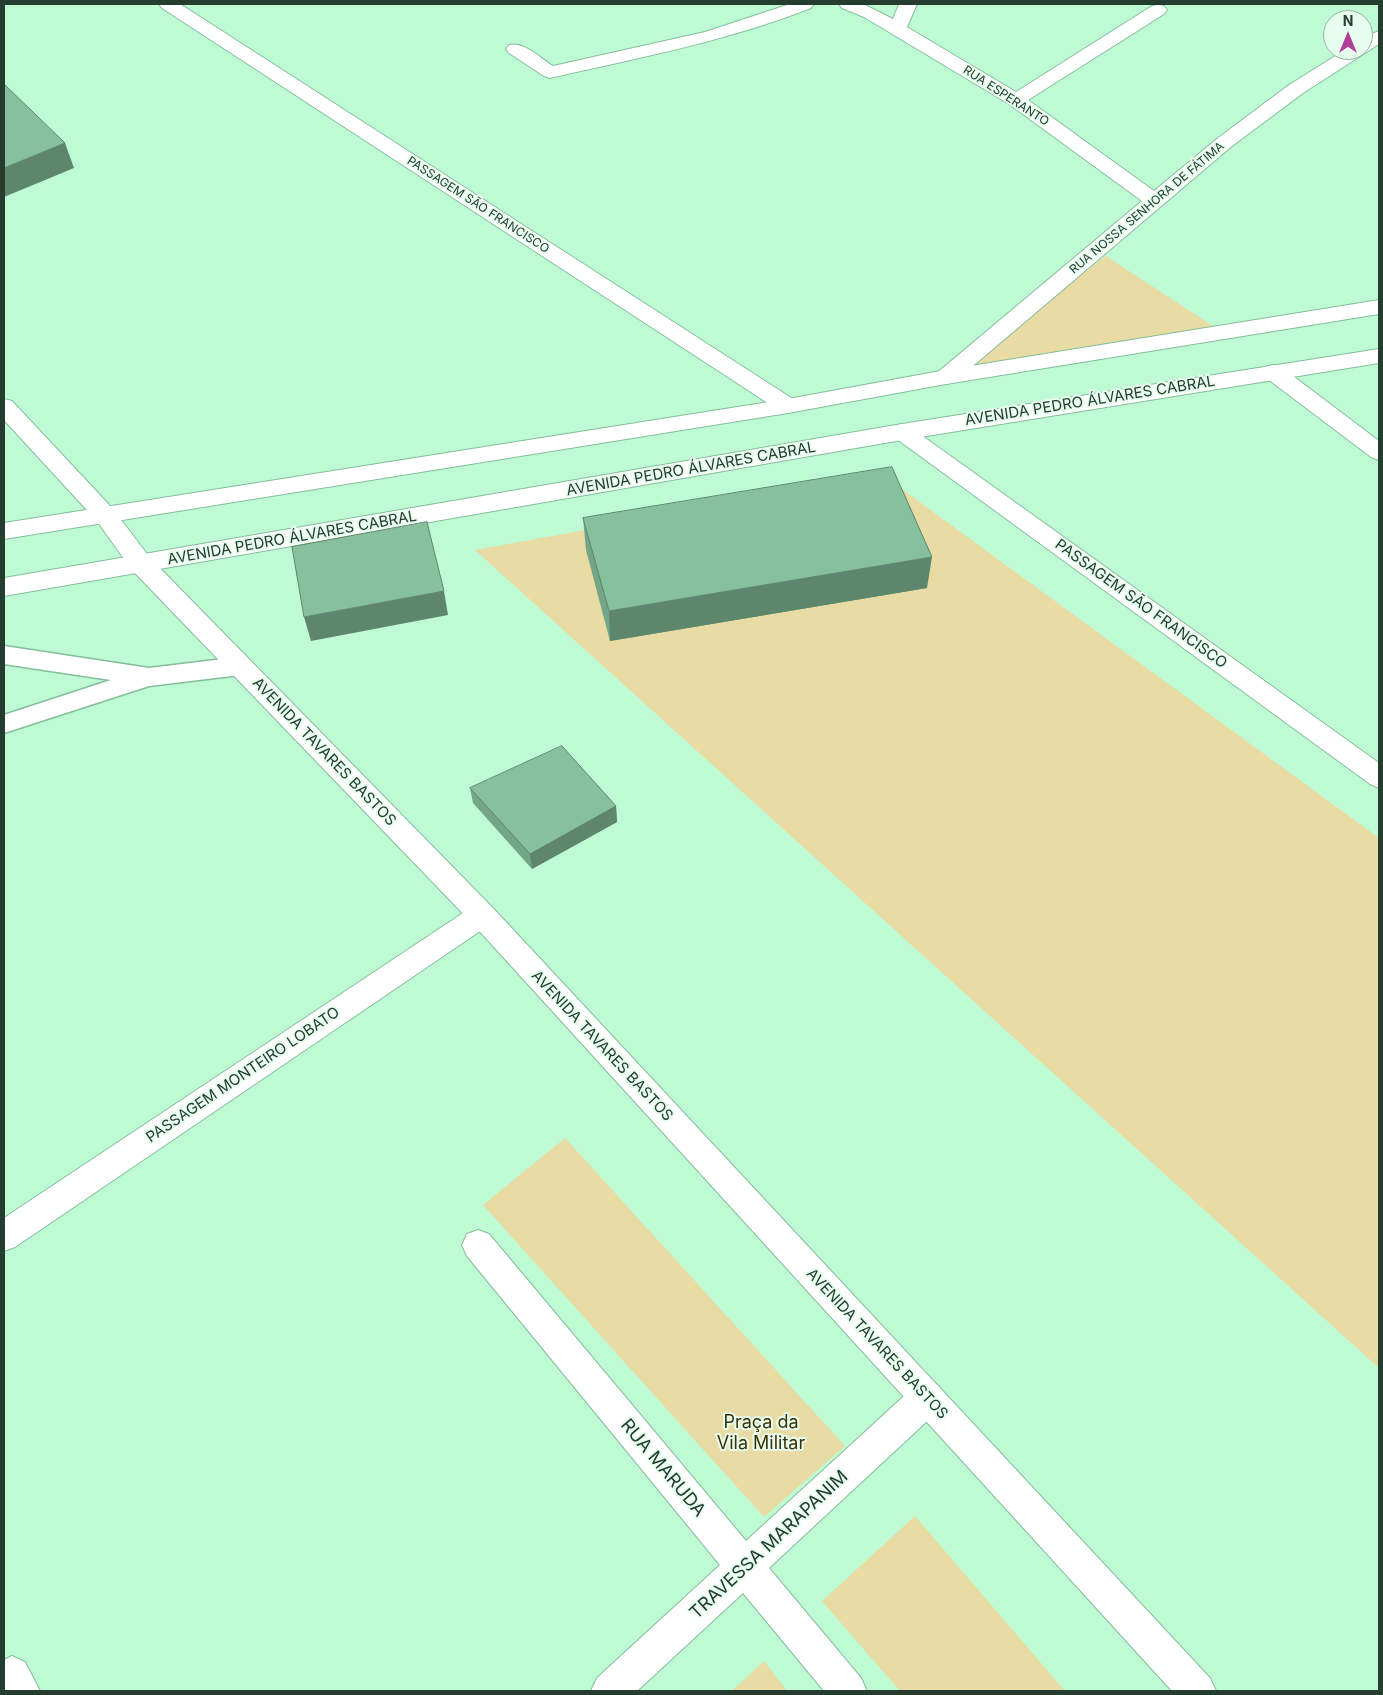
<!DOCTYPE html>
<meta charset="utf-8">
<style>
body{margin:0}
#map{position:relative;width:1383px;height:1695px;overflow:hidden;background:#befbd4;font-family:Inter,sans-serif}
canvas{display:block}
.frame{position:absolute;inset:0;border:5px solid #253d2f;pointer-events:none}
.north{position:absolute;left:1323px;top:10px;width:50px;height:50px;box-sizing:border-box;background:#e7feef;border:1px solid #99b1a2;border-radius:50%;rotate:0deg;font-size:14px;font-weight:700;line-height:20px;text-align:center;color:#253d2f}
.north::after{content:'';display:block;margin:auto;width:18px;height:22px;background:#b03e99;clip-path:polygon(50% 0,100% 100%,50% 72%,0 100%)}
</style>
<div id="map">
<canvas width="1383" height="1695"></canvas>
<div class="frame"></div>
<div class="north">N</div>
</div>
<script>
const ctx = document.querySelector('canvas').getContext('2d');
ctx.lineJoin = 'round';
function fill(path, color) { ctx.fillStyle = color; ctx.fill(path, 'evenodd'); }
function strokePath(path, color, width, dash) { ctx.strokeStyle = color; ctx.lineWidth = width; ctx.lineCap = dash ? 'butt' : 'round'; ctx.setLineDash(dash || []); ctx.stroke(path); }
function drawText(font, color, halo, rows, align = 'center') {
  ctx.font = font + ' Inter,sans-serif'; ctx.lineWidth = 4; ctx.setLineDash([]); ctx.textBaseline = 'middle'; ctx.strokeStyle = halo; ctx.fillStyle = color; for (const [text, x, y, turn = 0] of rows) {
    ctx.save(); ctx.translate(x, y); ctx.rotate((+turn || 0) * Math.PI / 180); ctx.textAlign = isNaN(turn) ? turn : align; if (halo) ctx.strokeText(text, 0, 0); ctx.fillText(text, 0, 0); ctx.restore();
  }
}
const green = new Path2D(`
 M1106,256l119,78 -279,43z
 M884,476l495,362v530l-904,-818z
 M565,1138l280,308 -81,71 -281,-312z
 M915,1516l150,175h-165l-78,-90z
 M764,1661l23,30h-55z`);
const lane = new Path2D(`
 M4,646l145,22 91,-11 8,3 4,6 -4,6 -8,3 -91,11 -145,47v-18l107,-35 -107,-16z`);
const street = new Path2D(`
 M159,4h21l616,397 3,5 -3,5 -8,2 -8,-2 -618,-403z
 M790,4h24l-3,4c-84,33 -173,50 -261,70l-6,-2 -35,-23 -3,-4 3,-4c15,-4 31,13 44,21l152,-34z
 M839,4h24l30,15 6,-15h18l-10,23 109,65 136,-86 6,-1 6,1 3,4 -3,4 -136,86 126,91 64,-53 71,-53 56,-35h18v-12l16,-7v13l-76,49 -71,53 -278,236 -8,2 -8,-2 -3,-5 3,-5 204,-171 -133,-97 -145,-87 -22,-9z
 M1273,365l8,2 98,74v19l-8,-3 -106,-80 -3,-5 3,-5z
 M902,424l8,3 469,336v25l-9,-4 -476,-347 -3,-5 3,-5z
 M482,903l10,4 4,8 -4,8 -477,324 -11,4v-33l468,-311z
 M478,1230l11,4 257,307 169,-155 12,-5 12,5 5,12 -5,12 -170,158 92,110 6,13h-43l-81,-98 -106,98h-46l6,-13 123,-113 -253,-309 -5,-11 5,-11z
 M12,1656l13,6 15,29h-36v-31z`);
const secondary = new Path2D(`
 M4,399l8,2 101,108 37,49 342,349 718,771 6,13h-44l-700,-768 -340,-353 -35,-49 -93,-101z`);
const primary = new Path2D(`
 M1379,300v14l-433,70 -158,29 -784,126v-16l784,-124 158,-29z
 M1379,349v14l-477,77 -898,156v-18l898,-154z`);
const wall = new Path2D(`
 M583,518l344,70 -317,53 -24,-91z
 M470,788l146,18 1,16 -85,47 -59,-66z`);
const shadedWall = new Path2D(`
 M65,143l9,25 -70,29v-29z
 M932,557l-5,31 -317,53 -1,-30z
 M444,591l4,24 -137,26 -7,-24z
 M616,806l1,16 -85,47 -2,-15z`);
const building = new Path2D(`
 M4,84l61,59 -61,25z
 M892,467l40,90 -323,54 -26,-93z
 M427,522l17,69 -140,26 -12,-70z
 M562,746l54,60 -86,48 -60,-66z`);
const farStreetnames = [
 ["RUA ESPERANTO",1006,96,33],
 ["PASSAGEM SÃO FRANCISCO",478,205,33],
 ["RUA NOSSA SENHORA DE FÁTIMA",1147,208,-40]
];
const streetNames = [
 ["AVENIDA PEDRO ÁLVARES CABRAL",1090,401,-9],
 ["AVENIDA PEDRO ÁLVARES CABRAL",691,469,-10],
 ["AVENIDA PEDRO ÁLVARES CABRAL",292,538,-10],
 ["PASSAGEM SÃO FRANCISCO",1141,604,36],
 ["AVENIDA TAVARES BASTOS",324,752,46],
 ["AVENIDA TAVARES BASTOS",602,1046,47],
 ["PASSAGEM MONTEIRO LOBATO",243,1075,-34],
 ["AVENIDA TAVARES BASTOS",877,1344,47]
];
const nearParknames = [
 ["Praça da",761,1423],
 ["Vila Militar",761,1444]
];
const nearStreetnames = [
 ["RUA MARUDA",663,1468,50],
 ["TRAVESSA MARAPANIM",769,1545,-43]
];
fill(green, '#e8dba4');
strokePath(lane, '#84be9a', 3);
strokePath(street, '#84be9a', 2);
strokePath(secondary, '#84be9a', 2);
strokePath(primary, '#84be9a', 2);
fill(lane, '#fff');
fill(street, '#fff');
fill(secondary, '#fff');
fill(primary, '#fff');
fill(wall, '#73a586');
fill(shadedWall, '#5e866d');
fill(building, '#86c09c');
strokePath(building, '#5e866d', 1);
drawText('12px', '#253d2f', '#e7feef', farStreetnames);
drawText('15px', '#253d2f', '#e7feef', streetNames);
drawText('18px', '#3a3106', '#e7feef', nearParknames);
drawText('18px', '#253d2f', '#e7feef', nearStreetnames);
</script>
